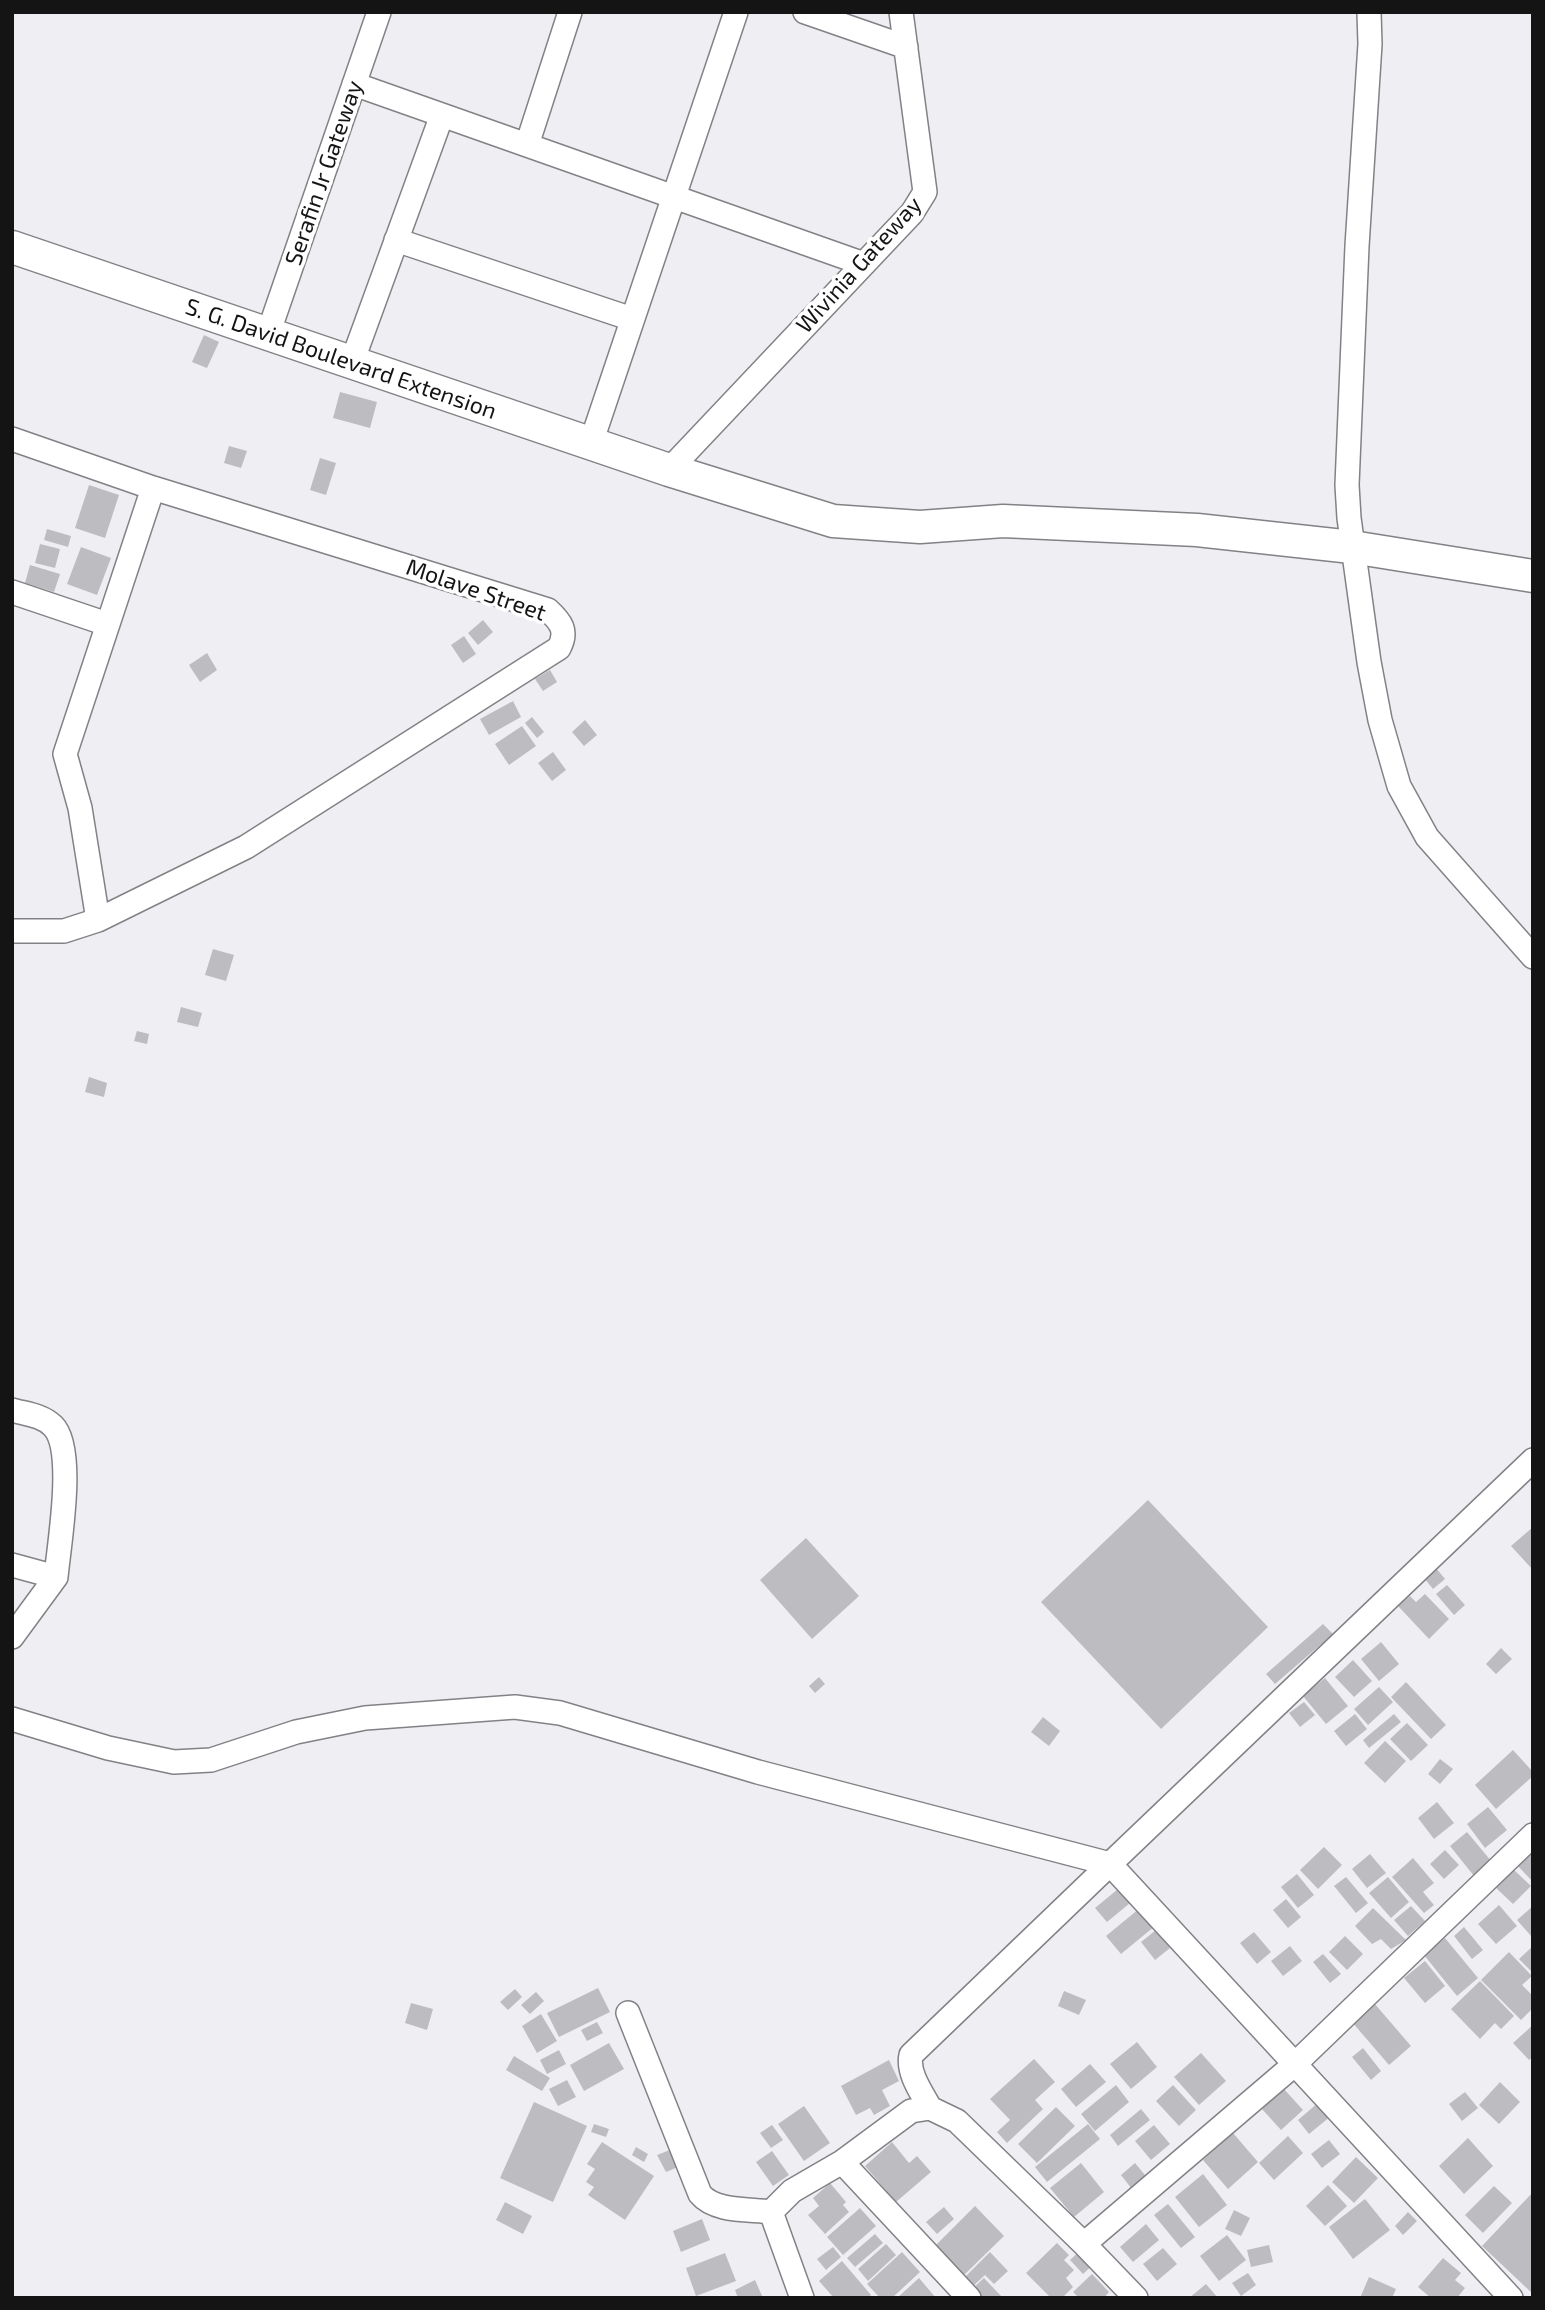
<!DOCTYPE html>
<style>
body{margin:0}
#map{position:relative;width:1545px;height:2310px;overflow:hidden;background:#efeff3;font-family:"Exo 2",sans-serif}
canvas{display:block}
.frame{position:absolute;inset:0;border:14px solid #141415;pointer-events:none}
</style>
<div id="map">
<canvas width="1545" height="2310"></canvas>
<div class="frame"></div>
</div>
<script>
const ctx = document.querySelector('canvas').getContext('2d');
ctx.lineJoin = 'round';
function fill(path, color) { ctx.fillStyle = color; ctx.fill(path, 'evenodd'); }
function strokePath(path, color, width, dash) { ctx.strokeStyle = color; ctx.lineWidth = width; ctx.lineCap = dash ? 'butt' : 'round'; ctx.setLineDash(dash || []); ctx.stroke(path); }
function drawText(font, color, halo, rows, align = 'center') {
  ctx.font = font + ' "Exo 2",sans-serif'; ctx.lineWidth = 7; ctx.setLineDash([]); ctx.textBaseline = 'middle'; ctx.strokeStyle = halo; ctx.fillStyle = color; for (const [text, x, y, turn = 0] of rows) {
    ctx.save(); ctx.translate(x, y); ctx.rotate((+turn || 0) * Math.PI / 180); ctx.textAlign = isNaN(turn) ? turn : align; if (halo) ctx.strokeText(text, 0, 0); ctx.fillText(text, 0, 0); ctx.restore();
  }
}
const building = new Path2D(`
 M204,335l15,7 -12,26 -15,-6z
 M340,392l37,10 -7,26 -37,-10z
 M229,446l18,5 -6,17 -17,-5z
 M320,458l16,5 -10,32 -16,-5z
 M89,485l30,10 -14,43 -30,-10z
 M47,529l24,7 -3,11 -24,-7z
 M40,544l20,5 -5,19 -20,-5z
 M81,547l30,11 -14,37 -30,-11z
 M30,565l30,9 -6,18 -29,-9z
 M483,620l10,12 -15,13 -10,-12z
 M464,636l12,18 -13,9 -12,-18z
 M207,653l10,17 -17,12 -11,-17z
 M550,670l7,12 -14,9 -8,-12z
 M513,701l8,16 -32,18 -9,-16z
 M532,717l12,15 -7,6 -12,-15z
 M585,720l12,15 -13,11 -12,-14z
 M522,726l14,20 -27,19 -14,-21z
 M553,752l13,18 -14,11 -14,-18z
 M213,949l21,6 -8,26 -21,-6z
 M181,1007l21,6 -4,14 -21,-5z
 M137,1031l12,3 -2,10 -13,-3z
 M89,1077l18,6 -3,14 -19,-5z
 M1148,1500l120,127 -107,102 -120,-127z
 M1533,1527l-1,19 1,24 -22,-24z
 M806,1538l53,58 -47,43 -52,-59z
 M1436,1568l9,11 -12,10 -9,-11z
 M1447,1585l18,20 -11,10 -18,-21z
 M1425,1594l24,25 -20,20 -31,-33 12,-10 6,6z
 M1323,1624l10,10 -58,50 -9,-10z
 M1381,1642l18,22 -20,17 -18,-22z
 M1501,1648l11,11 -16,15 -10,-10z
 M1353,1660l19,21 -18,16 -19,-20z
 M819,1677l6,7 -10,9 -6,-7z
 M1325,1678l23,28 -22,18 -23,-28z
 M1406,1682l40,43 -15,14 -40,-42z
 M1379,1687l14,15 -25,23 -14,-16z
 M1304,1702l11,13 -15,12 -11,-14z
 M1355,1714l12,15 -21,17 -12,-15z
 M1394,1714l7,8 -32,26 -6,-8z
 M1043,1717l17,14 -11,15 -18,-14z
 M1407,1723l21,22 -17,16 -21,-22z
 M1385,1741l21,20 -21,22 -21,-20z
 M1513,1750l20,22v4l-37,33 -21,-24z
 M1440,1759l13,10 -13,15 -12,-10z
 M1437,1802l17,21 -20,16 -16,-21z
 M1488,1807l19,23 -22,18 -18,-24z
 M1467,1832l25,30 -18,14 -24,-30z
 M1324,1847l18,18 -24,24 -18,-19z
 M1533,1849v33l-16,-17z
 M1445,1850l14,15 -15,14 -14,-15z
 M1370,1854l16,19 -19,15 -15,-19z
 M1413,1858l21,25 -11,9 11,13 -10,8 -32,-36z
 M1512,1868l19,18 -18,18 -19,-18z
 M1297,1874l17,21 -16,13 -17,-21z
 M1346,1877l22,26 -12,10 -22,-27z
 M1388,1877l21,25 -18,16 -22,-25z
 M1118,1889l12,14 -23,19 -12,-14z
 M1286,1899l15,18 -13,11 -15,-18z
 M1499,1905l18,21 -21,18 -18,-20z
 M1411,1906l14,15 -17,15 -14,-16z
 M1533,1906v28l-2,2 -14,-16z
 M1140,1908l15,18 -34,28 -15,-18z
 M1373,1908l33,32 -15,9 -10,-10 -9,5 -17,-18z
 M1464,1927l19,23 -11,9 -18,-23z
 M1156,1930l14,18 -15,12 -14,-18z
 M1254,1932l17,20 -14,12 -17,-21z
 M1345,1936l18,18 -16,16 -18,-18z
 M1445,1938l33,40 -21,18 -33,-41z
 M1290,1946l12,15 -19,15 -12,-15z
 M1533,1946v27l-14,-14z
 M1509,1952l23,24 -10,9 11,11v12l-12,12 -40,-40z
 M1323,1954l18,20 -11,9 -17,-21z
 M1425,1961l20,25 -20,17 -21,-25z
 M1480,1981l34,35 -13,13 -6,-6 -15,16 -29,-30z
 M598,1988l12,24 -51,25 -12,-24z
 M515,1989l7,8 -14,13 -8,-8z
 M1064,1991l22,9 -7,15 -21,-9z
 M536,1992l8,9 -14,13 -9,-9z
 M411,2003l22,6 -6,21 -22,-7z
 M1374,2003l37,43 -22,19 -37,-43z
 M541,2014l16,27 -20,12 -15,-27z
 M597,2022l6,11 -16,8 -6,-11z
 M1533,2025v32l-4,3 -16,-17z
 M1137,2042l20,25 -26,22 -21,-25z
 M609,2043l15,26 -40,22 -14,-26z
 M1363,2048l18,23 -10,9 -19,-23z
 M559,2050l7,14 -19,10 -7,-14z
 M1201,2053l25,28 -27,24 -25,-28z
 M514,2056l36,22 -8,13 -36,-21z
 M1034,2059l21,23 -20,18 8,9 -36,34 -10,-11 13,-12 -20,-21z
 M889,2060l10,21 -17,9 8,16 -16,9 -4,-7 -14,7 -15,-29z
 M1090,2064l16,18 -30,25 -15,-18z
 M567,2080l9,17 -18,9 -9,-17z
 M1500,2082l20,20 -21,22 -20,-19z
 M1116,2085l13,17 -34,29 -14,-17z
 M1173,2085l23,25 -17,16 -23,-25z
 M1284,2089l19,21 -22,20 -19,-21z
 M1465,2092l13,16 -16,13 -13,-17z
 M534,2102l53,24 -34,76 -53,-24z
 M1319,2102l12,14 -22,18 -11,-14z
 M804,2106l26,37 -26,18 -26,-37z
 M1056,2107l19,19 -38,37 -19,-19z
 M1141,2109l9,11 -32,26 -8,-11z
 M594,2124l15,5 -3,8 -15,-5z
 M1088,2124l12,15 -53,43 -12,-15z
 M772,2125l11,15 -12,8 -11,-15z
 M1154,2125l16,19 -19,16 -16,-19z
 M1233,2133l25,29 -30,27 -25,-29z
 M1288,2136l15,17 -29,27 -15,-17z
 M1468,2138l25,28 -29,28 -25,-28z
 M1329,2140l11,14 -18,14 -11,-14z
 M602,2142l52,34 -29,44 -37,-25 6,-8 -8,-5 9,-13 -8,-5z
 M892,2142l17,21 8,-7 14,16 -35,30 -31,-36z
 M636,2147l12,7 -4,8 -12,-7z
 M675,2148l3,19 -12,5 -9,-17z
 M772,2151l17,24 -16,11 -17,-24z
 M1356,2157l22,21 -24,25 -22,-21z
 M1081,2163l23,29 -30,25 -24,-29z
 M1135,2163l15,18 -15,12 -14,-18z
 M1203,2174l24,31 -28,22 -24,-30z
 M830,2183l16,19 -3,3 6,7 -24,22 -17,-19 11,-9 -6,-8z
 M1328,2185l19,21 -22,20 -19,-20z
 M1494,2186l18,17 -29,30 -18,-18z
 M1533,2192v102l-51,-48z
 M1365,2199l25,31 -37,29 -24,-32z
 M505,2202l27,14 -9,18 -27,-14z
 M1168,2204l27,33 -14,11 -27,-33z
 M975,2206l29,30 -41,40 -29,-29z
 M944,2207l10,12 -17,15 -11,-12z
 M860,2208l16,18 -33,29 -16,-18z
 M1234,2210l16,8 -9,18 -16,-7z
 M1408,2212l9,9 -14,14 -8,-9z
 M702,2219l8,21 -29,12 -8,-21z
 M1146,2224l13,16 -26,22 -13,-15z
 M875,2234l8,9 -28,24 -8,-9z
 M1227,2235l19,25 -27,21 -19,-25z
 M1057,2243l12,12 -5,5 10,10 -8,8 7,9 -11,11h-11l-25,-25z
 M886,2244l10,11 -28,26 -10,-12z
 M1269,2245l4,17 -22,5 -4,-17z
 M833,2247l8,10 -15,13 -9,-11z
 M1163,2248l14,16 -20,17 -14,-17z
 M1082,2249l13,14 -12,11 -13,-14z
 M902,2252l18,20 -28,26h-12l-13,-14z
 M990,2252l18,19 -14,13 -9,-9 -15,14 -8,-9z
 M725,2253l11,28 -40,15 -10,-28z
 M1443,2258l18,15 -6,7 10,8 -8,10h-26l-13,-11z
 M842,2261l29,34 -3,3h-34l-15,-17z
 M1248,2273l8,12 -15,11 -9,-13z
 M1092,2274l17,18 -5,6h-25l-6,-6z
 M1369,2277l27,12 -4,9h-32z
 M919,2278l17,20h-39z
 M984,2278l19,20h-25l-7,-8z
 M755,2280l8,18h-25l-3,-8z
 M1206,2284l12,14h-29z`);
const street = new Path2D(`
 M805,12l101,35
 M1369,12l1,32 -13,202 -10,239 2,33 20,144 11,58 19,66 28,51 106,120
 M354,84l510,180
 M527,145l43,-133
 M396,240l236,79
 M268,334l111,-322
 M352,362l90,-247
 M12,439l141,49 395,122c13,12 20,21 11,38l-313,199 -148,73 -34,11h-52
 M591,443l145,-431
 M669,470l243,-257 13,-21 -24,-180
 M12,592l95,32
 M98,920l-18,-112 -15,-54 88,-266
 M12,1410c14,4 30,5 41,16 23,23 6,118 3,151
 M12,1565l44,12
 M12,1637l44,-60
 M12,1719l96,29 66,14 37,-2 85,-28 69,-14 150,-11 45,6 198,59 352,92
 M628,2013l72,181c15,18 48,15 71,18
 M930,2108c-8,-15 -23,-35 -19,-53l199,-191
 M842,2162l127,136
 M771,2212l21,-21 50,-29 69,-51 19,-3 27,13 127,123 52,54
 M771,2212l31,86
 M1084,2244l211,-180 238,-229
 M1511,2298l-401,-434 423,-404`);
const secondary = new Path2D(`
 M12,247l657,223 164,51 87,6 83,-6 194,9 155,17 181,29`);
const streetNames = [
 ["Serafin Jr Gateway",324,173,-71],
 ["Wivinia Gateway",859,265,-48],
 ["S. G. David Boulevard Extension",341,359,19],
 ["Molave Street",476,590,19]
];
fill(building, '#bdbdc1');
strokePath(street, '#818285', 26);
strokePath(secondary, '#818285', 35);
strokePath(street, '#fff', 23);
strokePath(secondary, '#fff', 32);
drawText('23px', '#141415', '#fff', streetNames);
</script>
